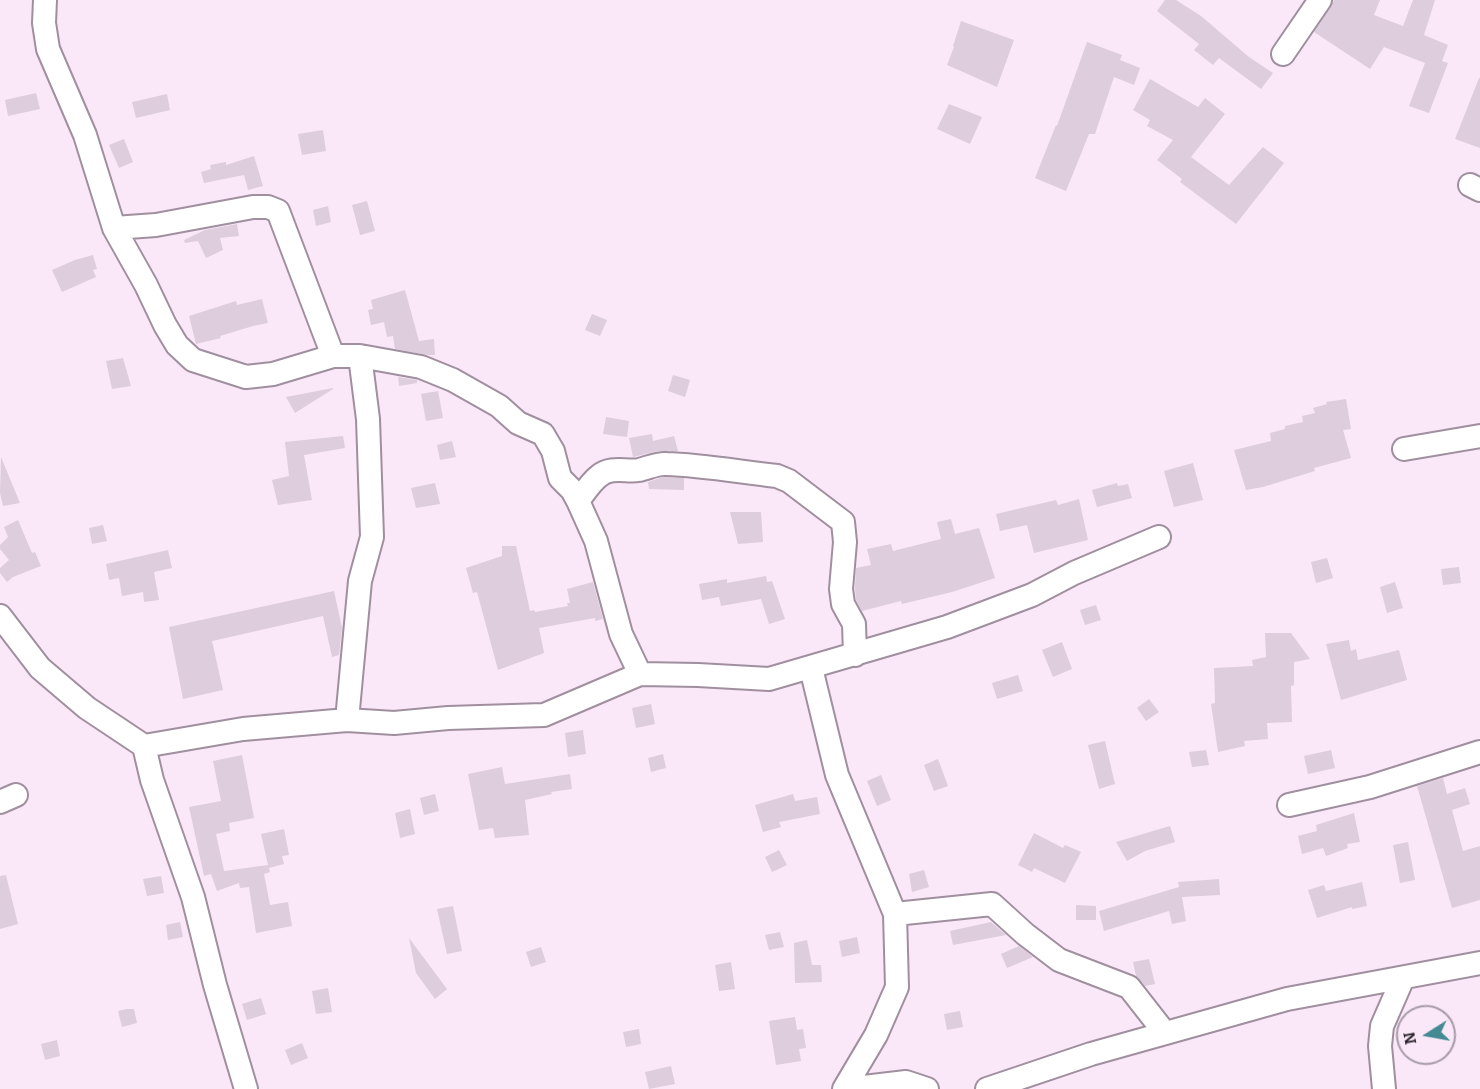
<!DOCTYPE html>
<style>
body{margin:0}
#map{position:relative;width:1480px;height:1089px;overflow:hidden;background:#fae8f9;font-family:Bitter,serif}
canvas{display:block}
.north{position:absolute;left:1396px;top:1005px;width:60px;height:60px;box-sizing:border-box;background:#fae8f9;border:2px solid #a89ba8;border-radius:50%;rotate:259deg;font-size:16px;font-weight:700;line-height:24px;text-align:center;color:#2e282e}
.north::after{content:'';display:block;margin:auto;width:21px;height:27px;background:#438a92;clip-path:polygon(50% 0,100% 100%,50% 72%,0 100%)}
</style>
<div id="map">
<canvas width="1480" height="1089"></canvas>
<div class="north">N</div>
</div>
<script>
const ctx = document.querySelector('canvas').getContext('2d');
ctx.lineJoin = 'round';
function fill(path, color) { ctx.fillStyle = color; ctx.fill(path, 'evenodd'); }
function strokePath(path, color, width, dash) { ctx.strokeStyle = color; ctx.lineWidth = width; ctx.lineCap = dash ? 'butt' : 'round'; ctx.setLineDash(dash || []); ctx.stroke(path); }
const building = new Path2D(`
 M1165,0h11l25,16 48,41 24,16 -12,16 -42,-31 -6,7 -19,-15 5,-6 -42,-33z
 M1334,0h46l-6,15 29,11 10,-26h22l-11,35 24,10 -6,16 6,2 -19,50 -20,-7 16,-43 -41,-16 -14,22 -56,-37z
 M961,21l53,19 -17,47 -50,-22 7,-18 -1,-1z
 M1087,42l35,13 -2,5 20,8 -6,17 -20,-8 -19,57h-6l-23,57 -31,-13 21,-53 1,1z
 M1479,78h1v70l-25,-9z
 M1150,79l48,28 7,-9 20,16 -34,43 38,28 34,-38 21,16 -48,61 -56,-42 2,-3 -25,-19 16,-20 -26,-14 3,-6 -17,-10z
 M36,93l4,16 -32,7 -3,-16z
 M167,94l3,16 -34,8 -4,-16z
 M949,104l33,13 -12,27 -33,-15z
 M323,130l3,21 -24,4 -4,-21z
 M124,139l9,23 -14,6 -10,-23z
 M254,156l9,30 -15,4 -4,-15 -40,8 -3,-11 10,-3 -1,-4 16,-3v3z
 M367,201l8,30 -15,4 -8,-30z
 M328,206l3,16 -15,4 -3,-16z
 M237,224l2,12 -19,2 3,12 -17,8 -8,-17 -13,2 -1,-3 21,-10z
 M93,255l4,14 -4,1 3,7 -34,15 -10,-22 23,-10z
 M405,290l14,51 15,-2 1,16h-7l-33,-6 -2,-13 -6,1 -3,-15 -13,3 -3,-15 5,-1 -2,-9z
 M262,299l6,24 -15,3 -33,10 1,2 -25,6 -7,-28 47,-15 1,4z
 M592,314l15,6 -7,16 -15,-6z
 M123,358l8,28 -19,3 -6,-28z
 M673,375l17,5 -5,17 -17,-6z
 M398,377l19,3v3l-18,3z
 M333,388v1l-38,24 -9,-16z
 M438,391l5,27 -17,3 -5,-27z
 M1346,399l5,30 -8,1 8,28 -37,10 1,3 -52,16 -17,3 -12,-40 37,-9 -1,-8 15,-4v-3l18,-4 -1,-6 13,-3 -2,-5 14,-4 -1,-2z
 M606,417l23,4 -2,16 -24,-3z
 M652,434l1,7 21,-5 4,15h-20l-25,6 -4,-19z
 M343,436l2,12 -41,7 8,45 -34,5 -6,-25 17,-4 -4,-34z
 M452,441l4,16 -16,3 -3,-15z
 M1,457l19,46 -17,3 -3,-13z
 M1193,463l10,37 -29,7 -10,-36z
 M663,477l21,1v12l-35,-1 -1,-7z
 M435,483l5,21 -24,4 -5,-20z
 M1117,483l1,3 10,-2 4,14 -35,9 -5,-17z
 M1079,499l9,41 -54,13 -7,-28 -27,6 -4,-17 60,-14 2,5z
 M730,512h31l2,30 -25,2z
 M951,519l4,15 24,-6 16,50 -43,14 -50,12 -1,-3 -39,10 -6,-11 -1,-11 1,-21 15,-3 -4,-16 24,-5 2,7 48,-12 -4,-17z
 M18,520l14,33 3,-1 6,14 -28,11 -6,5 -7,-9v-5l9,-8 -9,-11v-4l8,-8 -4,-10z
 M103,525l4,16 -15,3 -3,-16z
 M502,546h14l14,65 4,-1 1,2 33,-6 -1,-3h3l-3,-14 26,-7 10,37 -8,2v-3l-56,10 5,25 -46,17 -21,-78 -4,1 -7,-25 36,-12z
 M168,550l4,18 -18,4 5,28 -15,2 -1,-10 -21,4 -3,-18 -10,2 -3,-16z
 M1327,558l6,20 -17,5 -5,-21z
 M1459,567l2,16 -18,2 -2,-16z
 M766,576l1,6 5,-1 13,38 -16,5 -8,-25 -40,7 -2,-9 -17,3 -3,-16 28,-5v4z
 M1395,582l8,26 -16,5 -7,-26z
 M334,591l8,37 -3,27 -7,2 -9,-41 -111,25 11,49 -40,9 -14,-72z
 M1096,605l5,15 -16,5 -5,-15z
 M1265,633h26l19,26 -16,3v23l-3,1 1,36 -25,1 1,16 -24,2 1,5 -27,6 -7,-48 4,-1 -1,-35 39,-2 -1,-6 14,-3z
 M1349,640l2,11 5,-2 2,11 41,-10 8,30 -66,20 -15,-56z
 M1062,642l10,27 -19,8 -11,-27z
 M1018,675l5,16 -26,8 -5,-16z
 M1149,699l10,13 -13,9 -9,-13z
 M651,704l4,20 -19,4 -4,-20z
 M583,730l3,24 -18,3 -3,-24z
 M1105,741l10,43 -16,5 -11,-44z
 M1206,750l3,15 -17,2 -3,-15z
 M1331,750l4,18 -27,6 -4,-18z
 M663,754l3,14 -15,4 -3,-14z
 M242,755l12,63 -25,5 1,8 -14,3 8,37 44,-6 -7,-31 23,-5 5,26 -7,1 2,8 -15,4 1,4 -6,2 6,31 18,-3 4,24 -36,7 -7,-46 -9,1 -1,-5 -22,8 -6,-17 -7,2 -15,-69 32,-6 -8,-40z
 M938,759l10,27 -14,5 -10,-26z
 M502,767l3,17 65,-10 2,15 -21,3 1,2 -27,6 4,35 -34,3 -2,-10 -14,2 -11,-56z
 M881,775l10,25 -14,6 -10,-25z
 M1443,778l4,16 18,-6 5,16 -18,6 11,41 17,-5v54l-28,8 -35,-122z
 M435,794l4,17 -15,4 -4,-17z
 M793,794l2,7 22,-4 3,17 -41,8 2,5 -18,5 -8,-27z
 M410,809l5,25 -15,4 -5,-25z
 M1354,813l6,29 -13,2 1,4 -22,8 -3,-8 -21,6 -4,-18 19,-5 -1,-6z
 M1170,826l5,16 -30,9 -18,10 -11,-19z
 M1034,833l29,15 2,-3 16,7 -16,31 -31,-15 -2,4 -14,-7z
 M1408,842l7,38 -15,3 -7,-38z
 M779,850l8,15 -15,7 -7,-15z
 M924,870l5,17 -17,5 -3,-18z
 M6,875l12,49 -18,5v-53z
 M161,876l3,17 -17,3 -4,-17z
 M1219,879l1,16 -38,2 4,24 -14,3 -3,-13 -65,20 -5,-20 80,-24 -1,-5z
 M1362,882l5,24 -15,3v-2l-35,11 -9,-28 16,-5 2,6z
 M1076,905l20,1v14h-20z
 M453,906l9,45 -15,3 -10,-45z
 M180,922l3,15 -15,3 -2,-15z
 M991,922l15,13 -53,10 -3,-14z
 M780,932l4,15 -15,3 -4,-15z
 M857,937l3,16 -18,4 -3,-16z
 M409,938l38,51 -12,10 -19,-26z
 M807,940l5,25h9l1,17 -27,1 -1,-40z
 M1019,946l14,11 -26,11 -6,-14z
 M541,947l5,15 -15,5 -5,-15z
 M1149,959l6,25 -10,2 -9,-10 -3,-14z
 M731,962l4,27 -16,2 -4,-26z
 M328,988l4,24 -16,2 -4,-23z
 M261,998l5,16 -19,6 -5,-16z
 M127,1009h7l3,14 -15,4 -4,-16z
 M960,1011l3,16 -16,3 -3,-16z
 M795,1017l2,13 6,-1 3,19 -7,1 2,12 -25,4 -7,-44z
 M639,1029l2,15 -15,3 -3,-15z
 M57,1040l3,16 -15,4 -4,-16z
 M302,1043l6,15 -17,7 -6,-15z
 M671,1066l4,18 -26,5 -4,-17z`);
const street = new Path2D(`
 M45,0l-1,23 4,26 37,86 29,93 32,57 19,40 12,20 16,15 53,17 27,-3 60,-18h27l61,11 32,13 46,26 19,17 25,11 10,17 7,27 12,12 6,11 18,40 25,93 19,40
 M1283,54l37,-54
 M1470,185l10,5
 M114,228l42,-3 97,-18h15l10,4 55,145
 M1404,449l76,-13
 M578,501c6,-8 13,-19 21,-25 12,-10 27,-4 40,-6 9,-2 19,-7 27,-6 37,1 74,8 111,12l12,5 54,41 2,20 -4,47 2,15 11,20 1,31
 M0,616l40,52 47,40 57,38 99,-17 104,-9 47,3 54,-5 96,-3 96,-41 58,1 71,4 178,-52 85,-32 42,-22 85,-36
 M811,668l26,107 58,139 2,73 -21,48 -32,54
 M347,720l13,-139 12,-44 -4,-118 -8,-63
 M144,746l8,34 41,117 22,88 31,104
 M0,802l16,-7
 M1289,805l81,-18 110,-35
 M895,914l97,-10 33,30 34,26 70,27 36,46
 M847,1089l59,-7 21,7
 M987,1089l104,-35 196,-55 193,-36
 M1384,1089l-4,-43 2,-20 21,-48`);
fill(building, '#decddd');
strokePath(street, '#a08f9f', 26);
strokePath(street, '#fff', 22);
</script>
